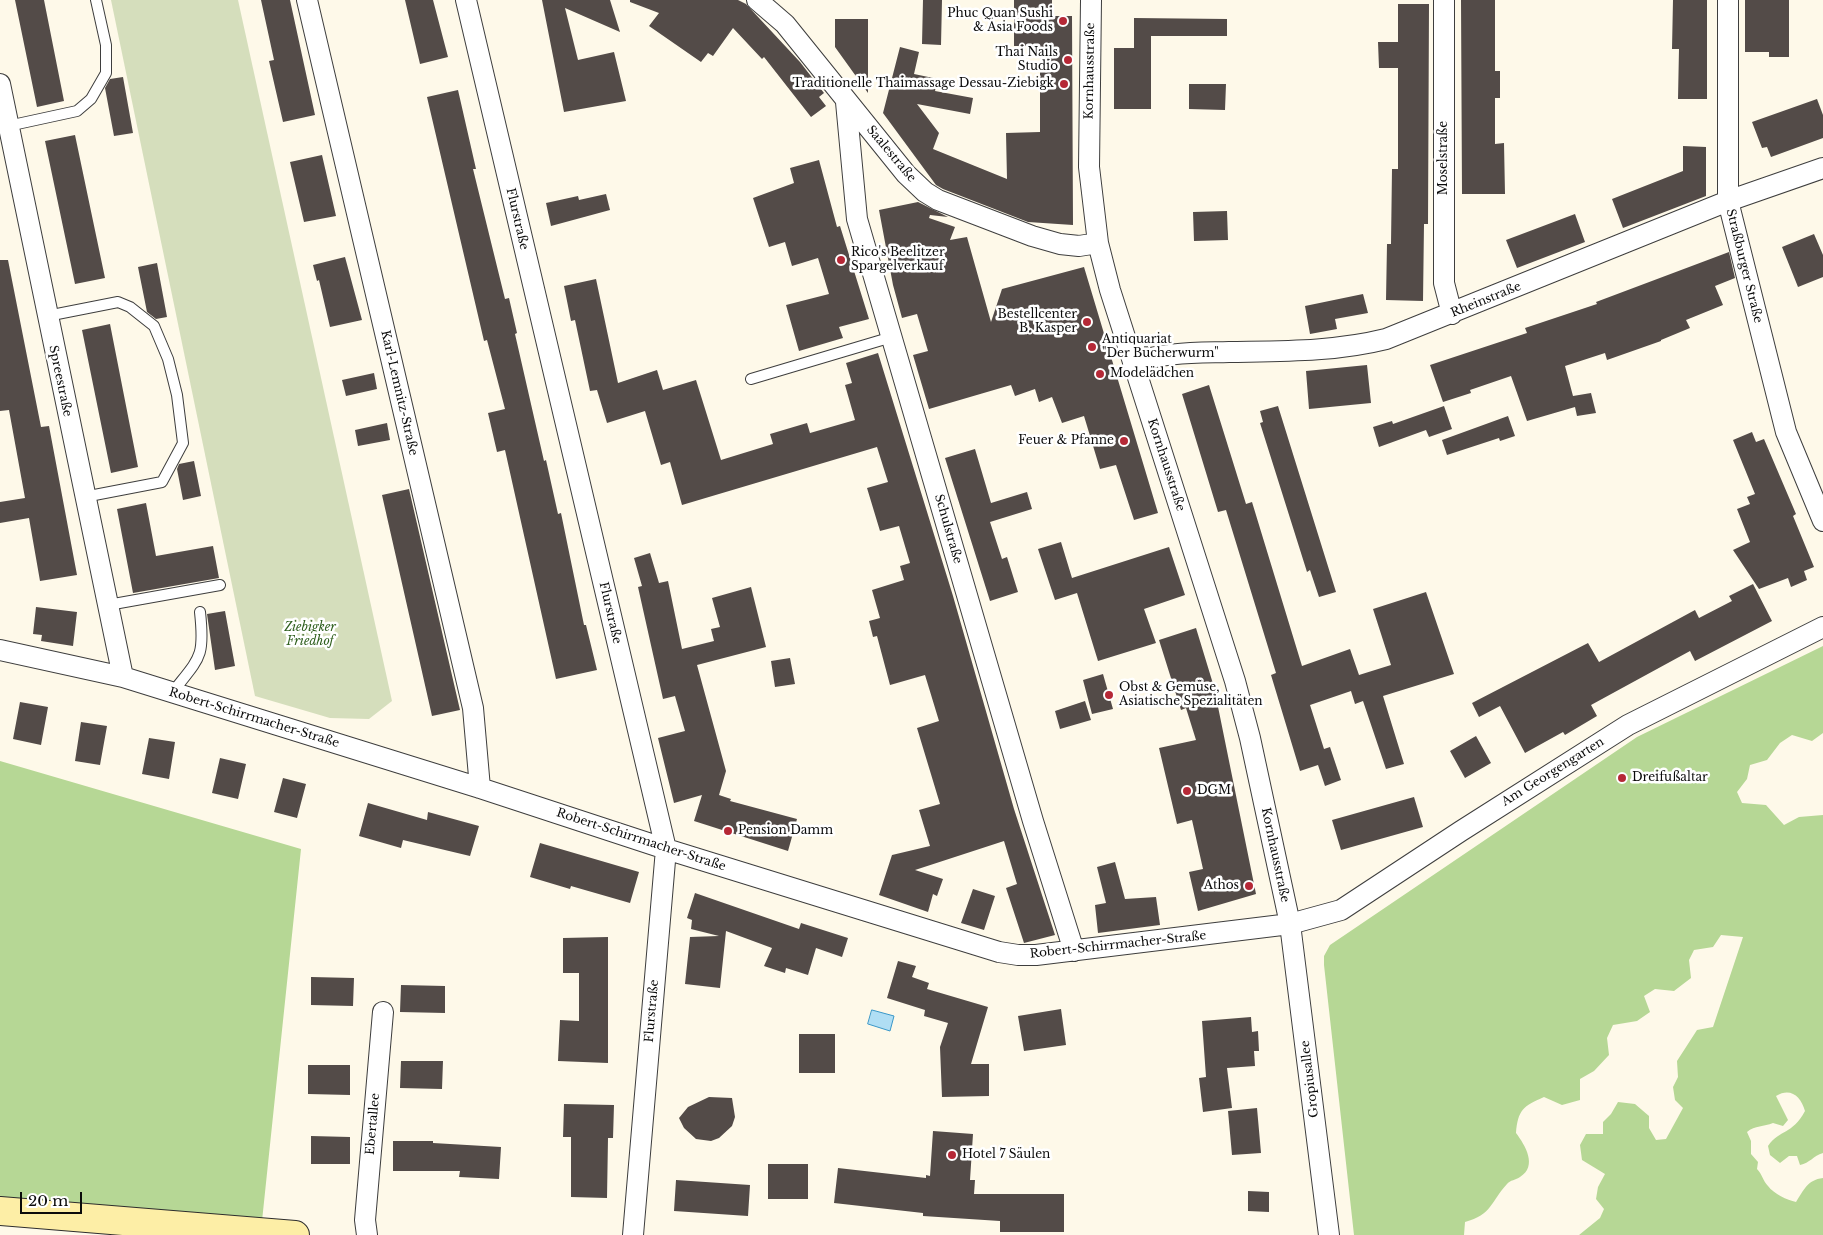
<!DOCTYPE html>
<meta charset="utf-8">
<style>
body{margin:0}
#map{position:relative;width:1823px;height:1235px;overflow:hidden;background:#fef9e9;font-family:"Libre Baskerville",serif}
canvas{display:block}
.scale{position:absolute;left:20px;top:1192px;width:62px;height:22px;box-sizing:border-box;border:2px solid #0b0b0b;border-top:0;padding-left:6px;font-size:15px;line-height:18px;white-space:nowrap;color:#0b0b0b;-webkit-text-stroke:4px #fff;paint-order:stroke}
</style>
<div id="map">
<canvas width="1823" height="1235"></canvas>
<div class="scale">20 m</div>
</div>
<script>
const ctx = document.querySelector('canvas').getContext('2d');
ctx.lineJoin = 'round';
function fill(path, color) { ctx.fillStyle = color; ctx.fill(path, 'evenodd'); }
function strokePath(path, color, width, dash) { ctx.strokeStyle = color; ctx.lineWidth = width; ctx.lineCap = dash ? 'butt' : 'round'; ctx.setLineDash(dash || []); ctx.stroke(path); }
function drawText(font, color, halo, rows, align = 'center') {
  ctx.font = font + ' "Libre Baskerville",serif'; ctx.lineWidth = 5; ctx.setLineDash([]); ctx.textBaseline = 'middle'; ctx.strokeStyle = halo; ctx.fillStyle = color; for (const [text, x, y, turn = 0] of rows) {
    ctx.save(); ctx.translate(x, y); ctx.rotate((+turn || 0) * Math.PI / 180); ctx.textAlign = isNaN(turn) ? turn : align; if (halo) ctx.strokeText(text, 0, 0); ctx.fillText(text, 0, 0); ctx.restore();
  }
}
const forest = new Path2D(`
 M1823,646v87l-11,8 -20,-6 -12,8 -13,17 -17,5 -3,14 -10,13 5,11 24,2 18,20 15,-8 24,-2v338c-10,3 -13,10 -23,12l-3,-9h-8l-9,7 -10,-8 -2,-9c12,-17 24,-11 37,-35 -4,-14 -14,-24 -29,-15l12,24 -5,6 -10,-3c-9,4 -18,2 -26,9l4,9v13l7,8 -1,7c5,5 6,12 11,17 6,8 19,14 28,16 8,-12 11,-22 27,-24v57h-244l21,-17 4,-9 -8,-10 2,-12 7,-13 -23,-14 -2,-15 6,-11h17v-12l8,-8 7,-12 17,2 14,12v12l7,12 10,-1 17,-31 -8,-8 -2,-13 5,-10 -1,-16 20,-31 16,-3 30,-90 -22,-2 -8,12 -19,3 -5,10 2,18 -17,13 -19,-2 -11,7 6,16 -13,9 -24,4 -6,13 2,17 -15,16 -14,8v21l-18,5 -18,-8c-21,9 -26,13 -28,36 9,12 22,33 4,44 -4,3 -10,3 -13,7 -16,17 -15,31 -42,38l-1,13h-110l-30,-270v-9l6,-11 307,-208z
 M0,761l301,88 -39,372 -262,-24z`);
const cemetery = new Path2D(`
 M111,0h127l154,701 -23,18 -39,-1 -75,-22z`);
const water = new Path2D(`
 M872,1010l22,6 -4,15 -22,-7z`);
const building = new Path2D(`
 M15,0h29l20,101 -27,6z
 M261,0h29l25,115 -32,7 -14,-61 5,-1z
 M405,0h28l15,57 -28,7z
 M542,0h68l10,32 -55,-24 13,52 36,-8 12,49 -62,11z
 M630,0h108l8,4 54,58 24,31 -5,4 7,9 -15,11 -47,-60 -2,2 -29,-31 -20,28 -5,-3 -7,9 -52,-36 10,-13 -29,-11z
 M923,0h19l-1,45 -19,-1z
 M1014,0h38v16h20l1,209 -45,-3 -85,-33 -7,-4 -53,-72 17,-66 19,5 -5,22 24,5 -3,12 38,7 -3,16 -53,-10 22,29 -6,16 74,30 -1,-46 34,-1v-86h-26z
 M1461,0h34v71h5v27h-5v46l9,-1 1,51h-43z
 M1673,0h34v99h-29l1,-50h-7z
 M1745,0h44v57h-20v-5h-24z
 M1398,4h31l-1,220h-4l-1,77 -37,-1 1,-56h4l1,-75h6v-101h-19l-1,-26h20z
 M1134,18l93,1v17h-76v73h-37v-61h20z
 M835,19h33v74l-33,-46z
 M123,77l10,56 -19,3 -9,-48 5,-9z
 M1189,84h37l-1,26 -36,-1z
 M458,90l18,79h-3l32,130 4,-1 8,35 -2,1 29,127 2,-1 12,54 3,-1 23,112h2l11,45 -41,9 -51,-229 -8,2 -9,-39 17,-4 -18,-69 -3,1 -57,-244z
 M1817,99l6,16v23l-52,19 -4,-10 -5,1 -10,-26z
 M75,135l30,143 -30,6 -30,-143z
 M1683,146l23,1v49l-83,32 -11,-29 71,-28z
 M322,155l14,61 -32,6 -14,-60z
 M819,160l18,67 3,-1 29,93 -30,8 4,11 -44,13 -13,-46 43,-11 -11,-36 -26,8 -7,-24 -16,5 -16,-49 41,-15 -4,-15z
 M606,194l4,16 -59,16 -5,-23 32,-7 1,4z
 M918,202l30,15 -18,-2 -1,3 26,9 -5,13 17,-3 24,85 11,-33 82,-22 74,246 -24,7 -18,-55 -16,4 -16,-53 -22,7 -10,-26 -13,5 -4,-13 -20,7 -4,-11 -82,24 -16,-54 15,-4 -11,-37 -15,4 -9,-33 -14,-75z
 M1227,211l1,29 -34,1 -1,-29z
 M1575,214l10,28 -68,26 -11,-28z
 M1814,234l9,21v22l-25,10 -16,-40z
 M1729,252l6,26 -20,8 8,19 -37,15 4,8 -29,12v1l-54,19 -2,-7 -40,13 8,30 18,-3 5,20 -19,3 -2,-9 -48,14 -16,-45 -41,14 1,3 -28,9 -13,-37 97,-32 -2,-5 72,-24 -1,-2z
 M345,257l17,63 -32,7 -11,-47 -2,1 -4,-16z
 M0,260h8l33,167 8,-1 28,149 -37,6 -11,-63 -29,5v-21l25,-4 -16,-88 -9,1z
 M157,263l10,54 -11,2 -9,-7 -9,-45z
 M596,279l22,104 39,-13 6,20 33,-10 25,80 52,-16 -3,-10 37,-11 3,10 45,-13 -10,-35 7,-2 -6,-20 32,-10 75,243 61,213 41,126 -31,8 -18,-55 11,-4 -13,-43 -89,29 28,9 -6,17 -4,-2 -5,18 -49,-17 13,-40 38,-9 -11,-36 21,-6 -23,-76 22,-7 -14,-46 -35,10 -13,-49 -4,1 -4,-16 11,-3 -8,-28 32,-10 -4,-14 10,-3 -11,-37 -19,5 -13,-43 21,-6 -11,-35 -195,58 -12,-43 -9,3 -16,-54 -38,12 -10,-33 -7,1 -15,-71 -4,1 -7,-35z
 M1363,294l5,19 -33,6 2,10 -27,5 -5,-28z
 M110,324l28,143 -27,6 -29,-143z
 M1367,365l4,38 -62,6 -3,-38z
 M374,373l3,16 -31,7 -4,-16z
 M1209,385l37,119 6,-2 50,164 48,-17 9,26 32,-10 -18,-56 53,-17 28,82 -71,22 21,68 -18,5 -23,-68 -8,3 -4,-13 -41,14 14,44 6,-2 11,33 -16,6 -7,-21 -18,6 -29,-96 5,-2 -50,-163 -8,2 -36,-118z
 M1278,406l58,186 -17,5 -9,-27 -3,2 -47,-149 3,-1 -3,-11z
 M1444,406l8,23 -23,8 -3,-7 -47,17 -6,-20 19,-6 1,3z
 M1508,416l7,20 -15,5 -1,-3 -52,17 -5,-15z
 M387,423l3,17 -32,6 -3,-16z
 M1752,432l4,10 8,-3 32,75 -3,2 21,51 -10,4 3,9 -16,7 -3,-9 -29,11 -26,-39 17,-8 -13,-33 13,-5 -3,-7 8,-3 -22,-54z
 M975,449l16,54 36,-11 5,17 -42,13 12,37 5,-2 11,35 -28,9 -45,-143z
 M194,461l7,35 -18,4 -6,-31 2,-5z
 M409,489l51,221 -28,6 -50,-221z
 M146,503l10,53 57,-10 6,32 -86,15 -16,-84z
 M1061,542l11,36 97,-31 16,48 -41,14 12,34 -58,18 -21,-68 -22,7 -17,-51z
 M650,553l9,30 9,-2 14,68 32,-8 -3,-12 9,-2 -8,-29 39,-11 15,60 -69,18 29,106 -7,24 12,4 -1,2 67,18 -9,32 -94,-30 8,-26 -28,8 -16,-65 27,-7 -10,-35 -12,3 -25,-112 4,-1 -8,-28z
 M1753,584l19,37 -77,40 -5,-10 -99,54 6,11 -32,19 -2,-3 -38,21 -25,-47 -21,11 -7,-14 116,-60 11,19 96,-52 4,8 33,-17 -3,-5z
 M36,607l41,5 -4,34 -32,-5 1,-6 -9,-1z
 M225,611l10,55 -20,4 -8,-56z
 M1196,628l18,59 42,207 -58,17 -9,-39 14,-3 -11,-49 -15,4 -18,-76 37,-8 -10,-32 -5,2 -22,-70z
 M790,658l5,26 -20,3 -4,-26z
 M1103,674l10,35 -21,5 -9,-34z
 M1085,701l6,19 -31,9 -5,-18z
 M20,702l28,5 -7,38 -28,-6z
 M81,722l26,4 -7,39 -25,-4z
 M1476,736l15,27 -26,15 -15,-27z
 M149,738l26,4 -6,37 -27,-5z
 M220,758l26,6 -8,35 -26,-6z
 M283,778l23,6 -9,34 -23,-6z
 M1414,797l9,30 -82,23 -9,-30z
 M368,803l59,17 1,-8 51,14 -9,30 -67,-16 -2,8 -42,-12z
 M540,843l99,29 -9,31 -59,-17 -1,3 -40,-12z
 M1115,862l10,37 31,-2 4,28 -62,8 -3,-28 11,-2 -9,-36z
 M973,889l22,7 -11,34 -23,-7z
 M695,893l104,36 2,-6 47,15 -6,19 -26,-9 -8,27 -22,-7 -1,5 -21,-7 8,-18 -46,-17 -6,57 -35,-4 5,-47 29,-1 -28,-7 1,-9 -5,-2z
 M608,937v126l-50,-2 2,-41 19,1v-48h-16v-35z
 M898,961l18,5 -4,11 17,6 -2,6 61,18 -17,57h18v32l-47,1 -2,-50 8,-24 -24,-7 1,-6 -38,-12z
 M311,977l43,1 -1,28 -42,-1z
 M401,985l44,1v27l-45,-1z
 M1061,1009l5,36 -42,6 -6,-35z
 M1251,1017l1,15 6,-1 1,20h-5l1,15 -28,2 5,40 -29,4 -4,-34 7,-1 -4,-56z
 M799,1034h36v39h-36z
 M401,1061h42l-1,28 -42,-1z
 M308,1065h42v30l-42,-1z
 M709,1097l23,1 3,19 -3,9 -13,12 -8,3 -15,-2 -12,-11 -5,-10 9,-11z
 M564,1104l50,1 -1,33h-5l-1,60 -36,-1v-60h-8z
 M1257,1108l4,45 -29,2 -4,-44z
 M933,1131l40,3 -3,46h5l-1,14h90v38h-64v-11l-77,-5v-3l-89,-10 4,-35 88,10v-3l4,1z
 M311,1136l39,1v27h-39z
 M393,1141h40v2l68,4 -2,32 -40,-2 1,-6h-67z
 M768,1164h40v35h-40z
 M676,1180l74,5 -2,31 -74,-5z
 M1248,1191l21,1v20l-21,-1z`);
const lane = new Path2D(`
 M8,126l69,-15 14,-12 15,-26v-28l-10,-45
 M47,316l71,-14 12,5 24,19 14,33 9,36 6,48 -21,39 -78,15
 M751,379l141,-42
 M108,605l112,-20
 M172,693c28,-36 33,-35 28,-81`);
const street = new Path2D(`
 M307,0l166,708 7,80
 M466,0l200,849 -33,386
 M757,0l28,24 121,150 19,18 13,8 94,36 28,8 19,2 19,-3
 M1091,0l-2,167 9,76 12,47 125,391 15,57 40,186 39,311
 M1444,0v283l8,31
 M1728,0v201l58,231 37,89
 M0,84l123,593
 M846,102l11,117 176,602 41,130
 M1133,363c31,-11 63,-10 96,-11 52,-1 105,0 157,-13l342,-138 95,-33
 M0,650l123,27 357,111 186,61 333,103 19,3h18l254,-31 51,-14 120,-79 167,-106 195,-98
 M367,1235l-2,-15 18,-208`);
const secondary = new Path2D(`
 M0,1211l295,24`);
const markers = [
 [1063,21,5,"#b52836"],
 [1068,60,5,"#b52836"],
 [1064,84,5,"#b52836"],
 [841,260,5,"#b52836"],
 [1087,322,5,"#b52836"],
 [1092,347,5,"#b52836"],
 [1100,374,5,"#b52836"],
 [1124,441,5,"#b52836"],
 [1109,695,5,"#b52836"],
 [1622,778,5,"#b52836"],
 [1187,791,5,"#b52836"],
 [728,831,5,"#b52836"],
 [1249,886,5,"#b52836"],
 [952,1155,5,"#b52836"]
];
const poiNames = [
 ["Phuc Quan Sushi",1053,14,"right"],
 ["& Asia Foods",1053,28,"right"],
 ["Thai Nails",1058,53,"right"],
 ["Studio",1058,67,"right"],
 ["Traditionelle Thaimassage Dessau-Ziebigk",1054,84,"right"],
 ["Rico's Beelitzer",851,253],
 ["Spargelverkauf",851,267],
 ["Bestellcenter",1077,315,"right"],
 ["B. Kasper",1077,329,"right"],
 ["Antiquariat",1102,340],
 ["\"Der Bücherwurm\"",1102,354],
 ["Modelädchen",1110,374],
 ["Feuer & Pfanne",1114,441,"right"],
 ["Obst & Gemüse,",1119,688],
 ["Asiatische Spezialitäten",1119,702],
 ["Dreifußaltar",1632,778],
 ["DGM",1197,791],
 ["Pension Damm",738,831],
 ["Athos",1239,886,"right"],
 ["Hotel 7 Säulen",962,1155]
];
const streetNames = [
 ["Kornhausstraße",1090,71,-89],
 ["Saalestraße",891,154,50],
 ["Moselstraße",1444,158,-90],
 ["Flurstraße",517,219,77],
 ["Straßburger Straße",1744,266,76],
 ["Rheinstraße",1486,300,-22],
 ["Spreestraße",60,381,78],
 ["Karl-Lemnitz-Straße",399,393,77],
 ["Kornhausstraße",1166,465,72],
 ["Schulstraße",948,529,74],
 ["Flurstraße",610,613,77],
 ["Robert-Schirrmacher-Straße",254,718,17],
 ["Am Georgengarten",1553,772,-32],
 ["Robert-Schirrmacher-Straße",641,840,18],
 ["Kornhausstraße",1275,855,78],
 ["Robert-Schirrmacher-Straße",1118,945,-6],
 ["Flurstraße",652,1011,-85],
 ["Gropiusallee",1310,1079,-97],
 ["Ebertallee",373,1124,-85]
];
const parkNames = [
 ["Ziebigker",310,628],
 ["Friedhof",310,642]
];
fill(forest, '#b6d795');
fill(cemetery, '#d5debc');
fill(water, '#b0def4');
strokePath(water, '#3997c8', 1);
fill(building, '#534b48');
strokePath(lane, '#3e3e3e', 12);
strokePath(street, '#3e3e3e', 22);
strokePath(secondary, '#2d2d2d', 30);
strokePath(lane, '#fff', 10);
strokePath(street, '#fff', 20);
strokePath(secondary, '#fdeea6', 28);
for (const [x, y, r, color] of markers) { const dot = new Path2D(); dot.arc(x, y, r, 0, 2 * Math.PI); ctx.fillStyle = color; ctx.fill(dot); strokePath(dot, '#fff', 2); }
drawText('12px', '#0b0b0b', '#fff', poiNames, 'left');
drawText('12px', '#0b0b0b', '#fff', streetNames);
drawText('italic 12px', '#2f5f1e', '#fff', parkNames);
</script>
